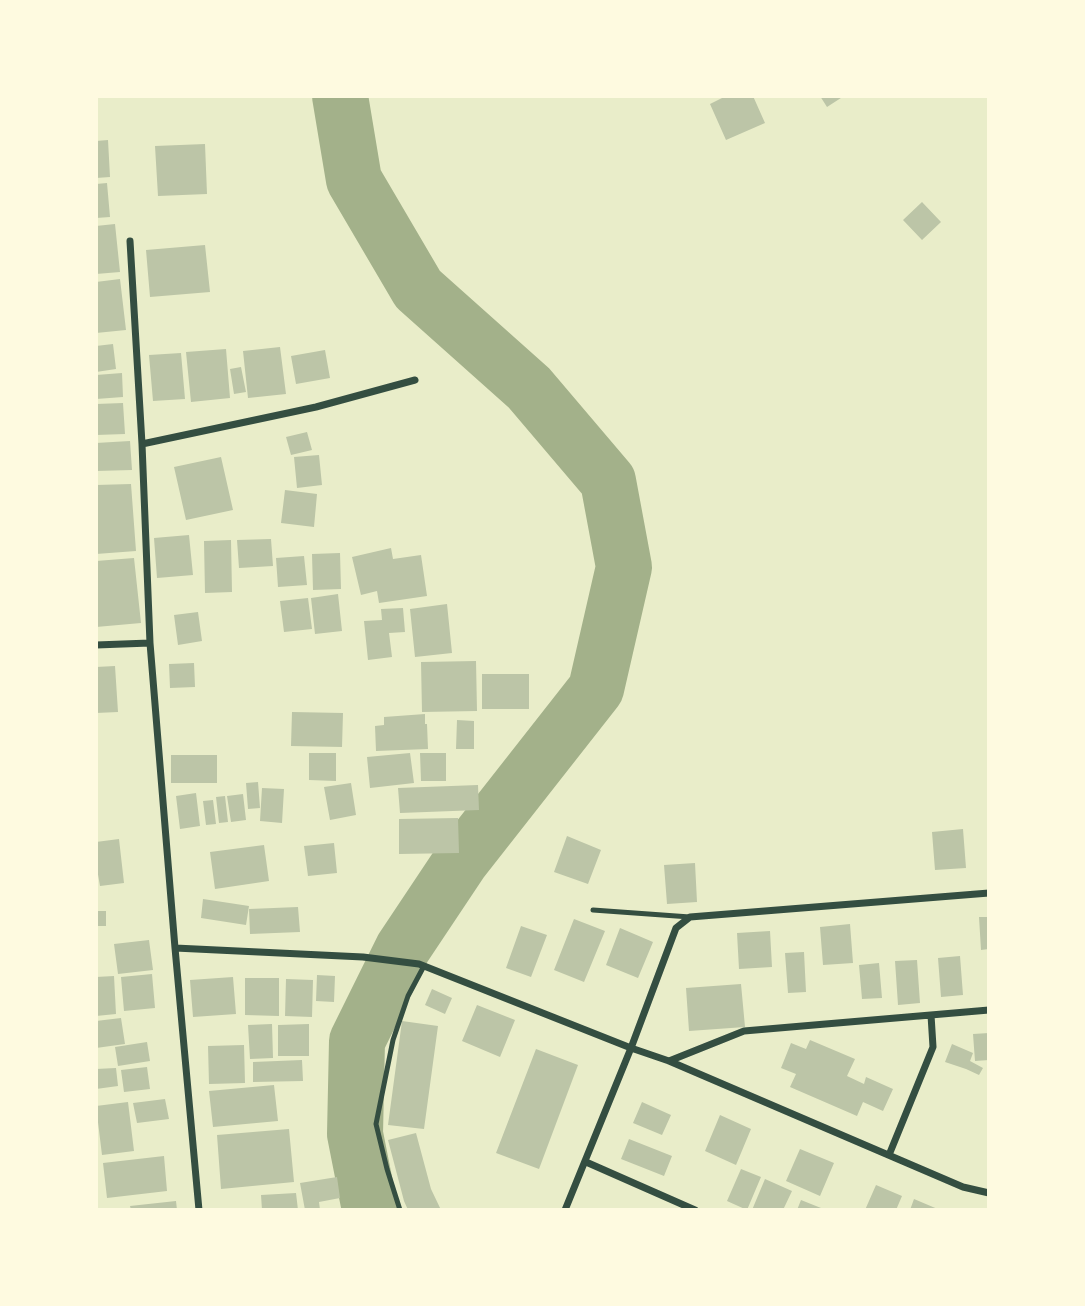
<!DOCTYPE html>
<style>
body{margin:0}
#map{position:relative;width:1085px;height:1306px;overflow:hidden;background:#e9edc9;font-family:"Libre Baskerville",serif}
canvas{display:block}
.frame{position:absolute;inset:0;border:98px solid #fefae0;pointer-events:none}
</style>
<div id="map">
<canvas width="1085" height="1306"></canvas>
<div class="frame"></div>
</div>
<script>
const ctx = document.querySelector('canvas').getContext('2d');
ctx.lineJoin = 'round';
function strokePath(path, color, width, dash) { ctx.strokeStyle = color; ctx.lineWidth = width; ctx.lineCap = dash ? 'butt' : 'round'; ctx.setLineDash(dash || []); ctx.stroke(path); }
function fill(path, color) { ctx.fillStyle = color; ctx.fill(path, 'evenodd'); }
const river = new Path2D(`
 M340,96l14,84 64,109 111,99 79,93 16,86 -28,122 -135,172 -58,87 -46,93 -2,93 15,76`);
const building = new Path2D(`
 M726,96h27l12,27 -39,17 -16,-36z
 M820,96h24l-17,11z
 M108,140l2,37 -14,1v-37z
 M205,144l2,50 -49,2 -3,-50z
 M107,183l3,34 -14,1v-34z
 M922,202l19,20 -19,18 -19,-20z
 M115,224l5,48 -24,2v-48z
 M205,245l5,47 -60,5 -4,-47z
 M120,279l6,51 -30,3v-51z
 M113,344l3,25 -20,3v-26z
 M280,347l6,47 -38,4 -5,-47z
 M226,349l4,49 -39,4 -5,-50z
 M325,350l5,28 -34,6 -5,-28z
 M181,353l4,46 -32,2 -4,-46z
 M241,367l5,25 -12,2 -4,-25z
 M122,373l1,24 -27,2v-24z
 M123,403l2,31 -29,1v-31z
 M307,432l5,18 -21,5 -5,-18z
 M130,441l2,29 -36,1v-28z
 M319,455l3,30 -25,3 -3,-31z
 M221,457l12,53 -47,10 -12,-53z
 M131,484l5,67 -40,3v-69z
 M285,490l32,4 -3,33 -33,-4z
 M189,535l4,40 -36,3 -3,-40z
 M271,539l2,27 -34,2 -2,-28z
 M231,540l1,52 -27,1 -1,-52z
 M391,548l2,11 28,-4 6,41 -48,7 -2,-12 -16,4 -9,-38z
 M340,553l1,36 -28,1 -1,-36z
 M304,556l3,29 -29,2 -2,-29z
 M134,558l7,65 -45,4v-66z
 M338,594l4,37 -27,3 -4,-36z
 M308,598l4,31 -28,3 -4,-31z
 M447,604l5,49 -37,4 -5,-48z
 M403,608l2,24 -16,1 3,24 -24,3 -4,-39 18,-1 -1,-11z
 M198,612l4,29 -24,4 -4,-30z
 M476,661l1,50 -55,1 -1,-50z
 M194,663l1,24 -25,1 -1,-24z
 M115,666l3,46 -22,1v-46z
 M482,674h47v35h-47z
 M292,712l51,1 -1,34 -51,-1z
 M425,714v10h2l1,25 -52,2 -1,-25 9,-1v-8z
 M457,720l17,1v28h-18z
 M309,753h27v28l-27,-1z
 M410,753l4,30 -44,5 -3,-31z
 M420,753h26v28h-25z
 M171,755h46v28h-46z
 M258,782l2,26 -12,1 -2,-26z
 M351,783l5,32 -26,5 -6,-33z
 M478,785l1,25 -79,3 -2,-25z
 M262,788l22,1 -2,34 -22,-2z
 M196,793l4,33 -20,3 -4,-33z
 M243,794l3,26 -15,2 -4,-26z
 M225,796l3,26 -9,1 -3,-26z
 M213,800l3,24 -10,1 -3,-24z
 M458,818l1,35 -60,1v-35z
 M963,829l3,39 -31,2 -3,-38z
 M567,836l34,14 -13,34 -34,-12z
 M119,839l5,44 -24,3 -4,-23v-21z
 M334,843l3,30 -29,3 -4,-30z
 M264,845l5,36 -54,8 -5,-37z
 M695,863l2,39 -30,2 -3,-39z
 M203,899l46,7 -3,19 -45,-7z
 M298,907l2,25 -50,2 -1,-25z
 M96,911h10v15h-10z
 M979,917h10v32l-8,1z
 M574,919l31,12 -21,51 -30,-12z
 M850,924l3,39 -30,2 -3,-38z
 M521,926l26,9 -16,42 -25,-9z
 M620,928l33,14 -15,36 -32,-13z
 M770,931l2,36 -33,2 -2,-36z
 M149,940l4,30 -35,4 -4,-30z
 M804,952l2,40 -18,1 -3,-40z
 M960,956l3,39 -22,2 -3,-39z
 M917,960l3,43 -22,2 -3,-44z
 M879,963l3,35 -20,1 -3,-34z
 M152,974l3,34 -31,3 -3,-34z
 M317,975l18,1 -1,26 -18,-1z
 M114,976l2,38 -20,2v-39z
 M233,977l3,37 -43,3 -3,-37z
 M245,978h34v38l-34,-1z
 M286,979l27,1 -1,37 -27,-1z
 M741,984l4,43 -56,4 -3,-43z
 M432,989l20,9 -7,16 -20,-9z
 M477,1005l38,15 -15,37 -38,-16z
 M121,1018l4,26 -29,4v-27z
 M402,1021l36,5 -14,103 -36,-4z
 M272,1024l1,34 -23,1 -2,-34z
 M309,1024v32h-31v-31z
 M989,1033v27l-14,1 -2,-27z
 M810,1040l45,19 -8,17 17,8 2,-7 27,12 -10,22 -20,-9 -6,14 -67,-29 6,-13 -15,-6 10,-25 15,6z
 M147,1042l3,19 -32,5 -3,-19z
 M952,1044l21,9 -3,8 13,7 -4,7 -13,-6 -21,-7z
 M244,1045l1,38 -36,1 -1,-38z
 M536,1049l42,16 -39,104 -43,-16z
 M302,1060l1,21 -50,1v-20z
 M147,1067l3,22 -26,3 -3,-22z
 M116,1068l2,18 -22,3v-20z
 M274,1085l4,36 -65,6 -4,-36z
 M165,1099l4,20 -32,4 -4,-20z
 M128,1102l6,49 -32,4 -6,-49z
 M642,1102l29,13 -9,20 -29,-12z
 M720,1115l31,14 -15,36 -31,-14z
 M289,1129l5,53 -73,7 -4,-54z
 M416,1133l15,56 10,21h-33l-4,-9 -16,-61z
 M629,1139l43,17 -8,20 -43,-17z
 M800,1149l34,14 -14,33 -34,-15z
 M164,1156l3,35 -60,7 -4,-35z
 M741,1169l20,8 -14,33 -20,-9z
 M337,1177l3,21 -21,4 1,8h-15l-5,-27z
 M765,1179l27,12 -9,19h-31z
 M876,1185l26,11 -6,14h-31z
 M296,1193l2,17h-36l-1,-15z
 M914,1199l26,11h-30z
 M801,1200l20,8v2h-24z
 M176,1201l1,9h-46l-1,-4z`);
const service = new Path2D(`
 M593,910l97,7
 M400,1210l-13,-41 -11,-45 17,-84 15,-44 16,-30`);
const minor = new Path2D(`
 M130,241l12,203 8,199 25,305 24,262
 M142,444l174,-37 99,-27
 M96,645l54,-2
 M175,948l188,9 56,7 212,84 38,13 294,126 26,6
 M669,1061l75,-30 245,-21
 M889,1155l44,-108 -2,-32
 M586,1162l109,48
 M565,1210l66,-162 45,-120 14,-11 299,-24`);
strokePath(river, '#a3b18a', 56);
fill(building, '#bcc5a7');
strokePath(service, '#344e41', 5);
strokePath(minor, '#344e41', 7);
</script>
